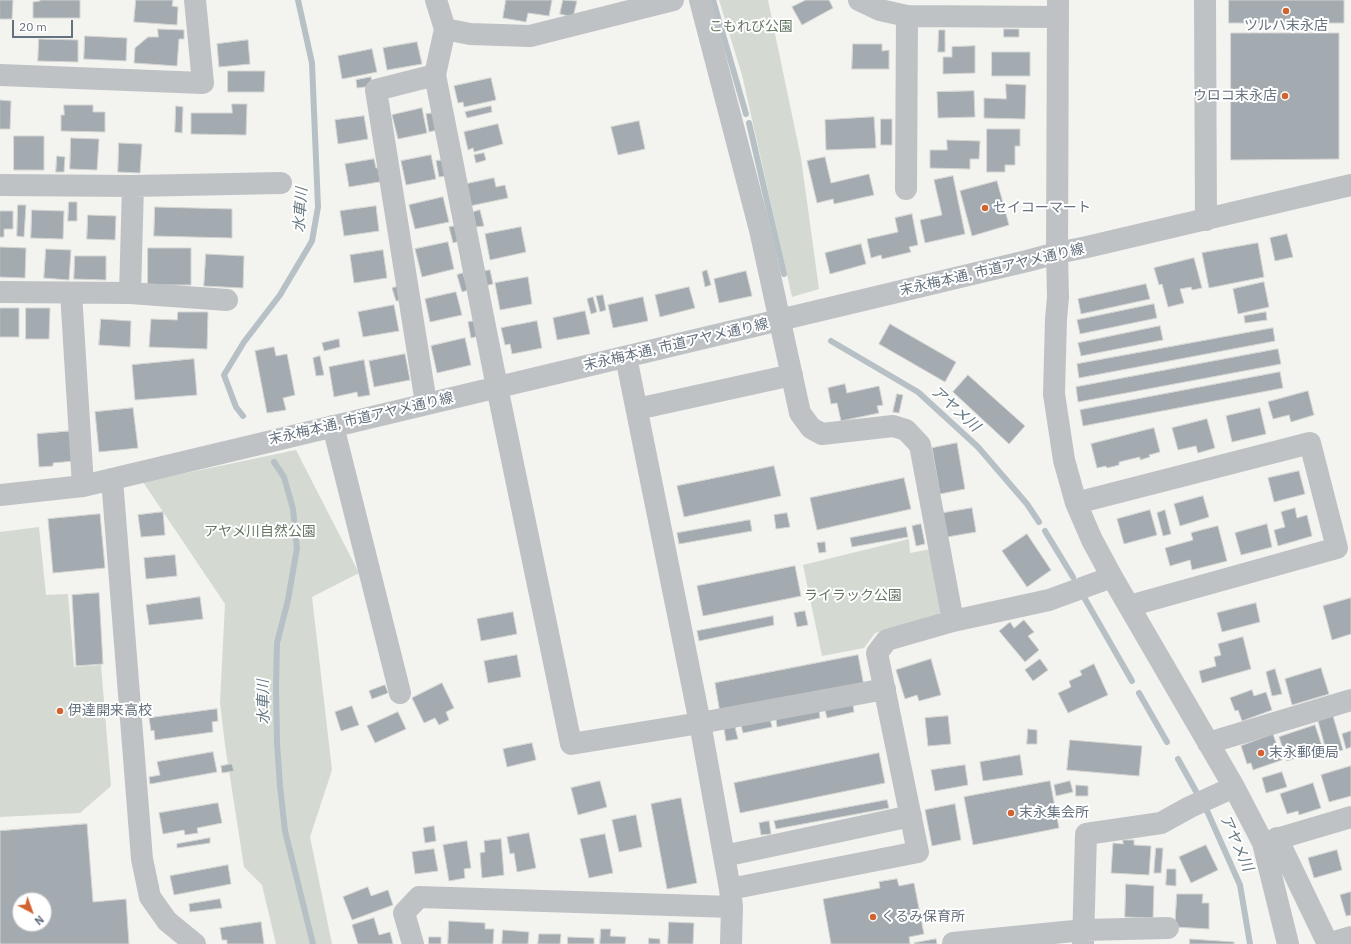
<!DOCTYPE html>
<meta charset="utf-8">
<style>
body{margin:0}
#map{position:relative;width:1351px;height:944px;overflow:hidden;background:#f3f3f0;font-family:"IBM Plex Sans",sans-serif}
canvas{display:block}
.north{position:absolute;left:12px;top:892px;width:40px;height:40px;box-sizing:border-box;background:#fff;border:1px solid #c1c6cb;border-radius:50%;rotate:139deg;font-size:11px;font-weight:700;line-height:16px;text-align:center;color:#65717e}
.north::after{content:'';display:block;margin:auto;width:14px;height:18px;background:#d26331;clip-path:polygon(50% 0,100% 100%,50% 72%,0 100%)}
.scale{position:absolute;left:12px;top:20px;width:61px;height:18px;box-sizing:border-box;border:2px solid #65717e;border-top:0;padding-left:5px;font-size:12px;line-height:14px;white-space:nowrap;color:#65717e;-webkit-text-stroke:3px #fff;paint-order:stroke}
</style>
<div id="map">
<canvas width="1351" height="944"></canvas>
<div class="north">N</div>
<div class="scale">20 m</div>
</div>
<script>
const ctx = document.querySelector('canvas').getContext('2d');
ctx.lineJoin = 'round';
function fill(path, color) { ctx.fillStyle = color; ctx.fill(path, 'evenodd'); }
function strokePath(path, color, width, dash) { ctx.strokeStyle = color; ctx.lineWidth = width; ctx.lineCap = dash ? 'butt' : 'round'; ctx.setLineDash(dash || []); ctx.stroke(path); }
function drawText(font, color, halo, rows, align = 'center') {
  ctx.font = font + ' "IBM Plex Sans","Noto Sans JP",sans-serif'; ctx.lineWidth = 4; ctx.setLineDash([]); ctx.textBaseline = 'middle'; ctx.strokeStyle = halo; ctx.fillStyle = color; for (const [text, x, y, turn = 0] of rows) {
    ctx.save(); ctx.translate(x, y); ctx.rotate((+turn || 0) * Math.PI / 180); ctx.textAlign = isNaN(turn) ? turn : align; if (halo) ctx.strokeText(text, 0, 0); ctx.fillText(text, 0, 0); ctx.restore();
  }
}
const green = new Path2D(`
 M719,0h49l33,158 18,131 -27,8 -50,-222z
 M296,450l63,123 -47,24 20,173 -22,67 22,107h-56l-14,-59 -18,-18 -19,-122 -5,-42 5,-99 -82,-122z
 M39,527l7,68 22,-1 6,73 27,-2 10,121 -31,27 -80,4v-285z
 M909,539l1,14 21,-4 13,58 -7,10 -62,16 -11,15 -42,8 -19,-91z`);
const stream = new Path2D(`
 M713,0l33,114
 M749,123l35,151
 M831,341l87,51 60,55 49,57 12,18
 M243,416l-7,-9 -12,-32 20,-33 36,-47 32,-54 6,-34 -6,-144 -14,-63
 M274,462l10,15 9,32 4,39 -9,52 -11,43 -1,43 1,57 3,43 5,45 28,113
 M1045,531l28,46
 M1085,599l47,82
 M1139,693l28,49
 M1178,759l30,54 32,72 10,59`);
const building = new Path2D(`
 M0,0h13l-1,19h-12z
 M40,0h40v18h-47v-16l7,-1z
 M136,0h37l-1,6 6,1 -1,18 -43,-3z
 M506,0h46l-3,16 -21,-3 -2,9 -23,-4z
 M563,0l14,1 -4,16 -13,-3z
 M806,0h23l4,8 -31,17 -10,-18z
 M1229,0h115v23h-115z
 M158,29l26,1v9h-5l-2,27 -43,-3 1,-15 13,-11h10z
 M1004,29h15v8h-15z
 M939,30h6v22h-7z
 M1231,33h108v126l-108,1z
 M85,36l42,2 -1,23 -42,-2z
 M39,39l39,1v22l-40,-1z
 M248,40l2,24 -31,3 -2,-23z
 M417,42l5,22 -35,6 -4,-22z
 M853,44h29v7l7,-1v19h-37z
 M975,46v27l-32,1v-17h9v-10z
 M372,49l5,23 -35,7 -4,-23z
 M992,52h38v24h-38z
 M228,71h37l-1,21h-36z
 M371,77l1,9 -15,2 -1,-8z
 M491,78l5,22 -32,7 -1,-5 -5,1 -4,-17z
 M1006,84l20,1 -1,34 -41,-1v-20l22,1z
 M974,91l1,26 -37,1 -1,-26z
 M0,100l11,1 -1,28h-10z
 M232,104h15l-1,31 -55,-1v-21h41z
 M64,105h29v7h12v20l-44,-1v-16h3z
 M176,106l7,1 -1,26 -7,-1z
 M491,106l1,6 -25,6 -2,-6z
 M422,108l5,25 -29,6 -6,-24z
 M435,113l2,17 -8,2 -3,-18z
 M364,116l4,23 -30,5 -3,-24z
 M874,117l2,31 -50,2 -1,-30z
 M881,119h11v26h-11z
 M639,121l6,28 -27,6 -7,-28z
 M498,124l5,20 -29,8 -1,-4 -5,2 -4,-18z
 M987,129h33v17h-5v19h-10v7h-18z
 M14,136h30v34h-30z
 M71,138l28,1 -2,31 -27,-1z
 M947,140l33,1 -1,18h-9v10l-40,-1v-18h17z
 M119,143l23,1 -2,29 -22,-1z
 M484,153l2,7 -10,3 -2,-8z
 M431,155l5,24 -30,6 -5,-24z
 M57,156l8,1 -1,15h-8z
 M825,157l6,26 38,-9 5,21 -40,9 -1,-5 -16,4 -10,-42z
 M374,159l2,9 7,-1 2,14 -36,6 -4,-23z
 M443,160l3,16 -7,1 -3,-16z
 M953,176l12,58 -40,9 -5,-23 22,-5 -8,-35z
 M494,178l2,9 9,-2 3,13 -38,8 -4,-22z
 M997,181l12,44 -37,11 -12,-45z
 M443,197l6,25 -34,7 -6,-24z
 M69,202h8v19h-9z
 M18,205h8l-2,32 -7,-1z
 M376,206l3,25 -35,5 -4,-25z
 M155,207l77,2v29l-78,-2z
 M32,210l32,1 -1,28 -32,-1z
 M480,210l4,16 -8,1 -3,-15z
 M0,211h13v18h-9v8h-4z
 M912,214l6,31 -9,2 2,5 -29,7 -1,-4 -10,3 -4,-19 31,-7 -3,-14z
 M88,215l28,1 -1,24 -28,-1z
 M456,226l4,15 -7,2 -4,-16z
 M521,227l5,25 -36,8 -5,-26z
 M1287,234l6,23 -18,4 -5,-23z
 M448,242l6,27 -32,8 -7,-28z
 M1258,243l6,34 -55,11 -7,-35z
 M861,244l5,20 -36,10 -5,-21z
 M0,247l26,1 -1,30 -25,-1z
 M148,248h43v37h-43z
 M46,249l25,1 -2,30 -25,-2z
 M383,250l4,28 -33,5 -4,-28z
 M206,254l38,2 -1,32 -39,-2z
 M75,256h31v24l-32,-1z
 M1194,258l8,30 -10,2 -1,-3 -11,2 4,14 -16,4 -6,-23 -3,1 -5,-17z
 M490,270l3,14 -9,2 -3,-14z
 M707,270l4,15 -6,2 -3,-15z
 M746,271l6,25 -33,7 -5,-24z
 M463,273l5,17 -6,2 -5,-17z
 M528,277l4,27 -32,6 -5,-27z
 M1264,282l5,25 -31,7 -5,-25z
 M1146,284l4,15 -69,15 -3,-15z
 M400,286l4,14 -8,1 -4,-13z
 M689,287l6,21 -35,9 -5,-22z
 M456,292l6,23 -32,7 -5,-23z
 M603,295l3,15 -6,2 -4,-16z
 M593,297l4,15 -6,2 -4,-15z
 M643,297l5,24 -35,7 -5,-23z
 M1154,304l3,14 -77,16 -3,-14z
 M394,305l5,26 -36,6 -5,-25z
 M0,308h19v29h-19z
 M26,308h24l-1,31h-23z
 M585,311l5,23 -33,6 -4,-22z
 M178,312h30l-1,37 -58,-2 2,-28 26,1z
 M1266,312l1,8 -22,3 -1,-7z
 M101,319l30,2 -1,26 -31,-2z
 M476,321l3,15 -8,2 -3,-16z
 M537,321l5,27 -30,6 -2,-10 -5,1 -4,-17z
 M890,324l66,38 -11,20 -66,-38z
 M1160,326l3,14 -82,16 -3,-13z
 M1273,328l2,13 -196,37 -2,-14z
 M465,338l6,27 -34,8 -6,-27z
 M339,339l1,8 -16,4 -2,-8z
 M274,347l2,9 11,-2 8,41 -12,3 3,12 -19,3 -12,-62z
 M1278,349l3,15 -203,38 -2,-15z
 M405,354l5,26 -36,7 -5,-26z
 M320,356l4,19 -8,1 -3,-18z
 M194,359l3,36 -62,5 -3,-35z
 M364,360l6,35 -12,2 -1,-5 -23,5 -5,-30z
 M1280,372l3,16 -200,38 -3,-16z
 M968,375l57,51 -16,18 -56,-52z
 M845,384l2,9 32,-7 4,19 -6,1 2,7 -38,8 -4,-18 -6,1 -3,-16z
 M1308,391l6,24 -23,7 -2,-7 -16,4 -5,-17z
 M897,394l6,1 -4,18 -6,-1z
 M133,408l5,40 -39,4 -4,-40z
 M1260,408l6,26 -34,8 -6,-26z
 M1207,419l8,29 -17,5 -2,-7 -18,4 -6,-22z
 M1154,428l6,24 -11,3 1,2 -10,3v-3l-21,5v3l-12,3 -1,-2 -9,2 -6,-24z
 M72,431l2,30 -21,2v3l-14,1 -2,-33z
 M957,443l8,46 -25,5 -8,-46z
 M774,466l7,30 -97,21 -7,-31z
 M1299,471l6,23 -31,8 -6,-24z
 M904,478l7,31 -94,21 -7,-32z
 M1203,496l6,21 -29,9 -6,-22z
 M972,508l4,24 -29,5 -4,-24z
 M1295,508l2,10 10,-3 5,21 -34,10 -4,-16 11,-3 -4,-15z
 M1150,510l7,25 -33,9 -7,-25z
 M1165,510l6,24 -8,2 -6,-23z
 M163,512l2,23 -24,2 -3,-22z
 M787,513l3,14 -14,2 -2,-14z
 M100,514l5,54 -52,5 -5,-54z
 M750,520l2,11 -73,13 -2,-11z
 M921,524l4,20 -9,2 -4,-20z
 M1267,524l5,23 -31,8 -6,-22z
 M1218,526l9,35 -35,9 -2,-10 -20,6 -5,-18 28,-8 -2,-7z
 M906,527l2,10 -56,10 -2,-9z
 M1027,534l24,36 -24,17 -25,-36z
 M825,542l1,10 -7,1 -2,-10z
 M175,555l2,21 -31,3 -2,-21z
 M795,566l6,30 -98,20 -6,-30z
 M99,593l4,71 -27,2 -4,-71z
 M200,597l3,22 -54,6 -3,-20z
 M1351,598v36l-19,6 -9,-34z
 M1256,603l4,19 -38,10 -5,-19z
 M805,611l3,14 -11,2 -3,-14z
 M513,612l4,22 -36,7 -4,-22z
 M773,616l1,9 -75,16 -2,-10z
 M1024,620l10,12 -6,4 11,14 -14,12 -26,-31 11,-9 4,6z
 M1243,637l8,32 -49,14 -3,-12 17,-5 -2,-9 7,-2 -3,-11z
 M517,655l4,22 -33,6 -4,-22z
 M858,655l6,31 -144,27 -5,-30z
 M931,659l10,36 -22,6 -2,-6 -12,4 -9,-29z
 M1040,659l8,11 -15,11 -8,-11z
 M1094,664l14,31 -40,18 -10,-20 13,-6 -2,-6 13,-6 -2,-4z
 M1321,668l8,26 -37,11 -7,-26z
 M1275,669l7,25 -10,2 -6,-24z
 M442,683l12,25 -8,4 3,8 -10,5 -4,-7 -11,5 -12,-25z
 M385,685l3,8 -16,6 -3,-8z
 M1252,690l2,6 12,-4 6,18 -30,11 -4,-11 -3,1 -5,-13z
 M853,704l1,8 -27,6 -2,-8z
 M352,706l7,19 -18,6 -6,-19z
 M217,709l1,12 -6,1 1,10 -58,8 -1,-10 -3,1 -2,-13z
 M819,710l1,8 -43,9 -1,-8z
 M398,712l8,17 -31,14 -8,-17z
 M948,716l3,28 -23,2 -3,-28z
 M1333,716l10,34 -16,4 -9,-33z
 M770,719l2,8 -29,6 -2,-8z
 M1315,725l8,24 -36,12 -8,-24z
 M735,727l3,12 -12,2 -2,-12z
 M1028,729l9,1v14h-10z
 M1351,731v16l-5,2 -4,-15z
 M1273,734l9,26 -29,10 -2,-7 -4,1 -6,-18z
 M1070,740l72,6 -3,30 -72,-6z
 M532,743l4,17 -29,7 -4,-18z
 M213,752l4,20 -67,12 -1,-7 11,-2 -3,-13z
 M879,753l6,30 -145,30 -6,-30z
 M1020,755l3,20 -40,6 -3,-19z
 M232,764l2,7 -12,2 -1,-7z
 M965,765l3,20 -33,6 -4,-21z
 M1351,766v30l-22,6 -8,-27z
 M1282,772l5,15 -21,6 -4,-15z
 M600,781l7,26 -29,8 -7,-27z
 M1050,781l9,47 -86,17 -9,-48z
 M1070,781l3,11 -17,4 -2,-11z
 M1313,783l8,25 -22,7 -1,-4 -11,3 -7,-20z
 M1076,785l12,1v10h-12z
 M681,798l16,85 -30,6 -16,-85z
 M887,800l2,8 -113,21 -2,-8z
 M218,803l4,20 -25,5 1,5 -13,2 -1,-5 -21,4 -4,-21z
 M955,804l6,36 -29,6 -7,-36z
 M636,815l6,32 -23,5 -7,-32z
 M769,821l2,13 -10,1 -2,-12z
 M87,824l6,78 33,-3 3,45h-129v-113zM20,900h24v24h-24z
 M434,826l2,15 -11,2 -2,-15z
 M529,833l7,35 -19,4 -3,-19 -4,1 -3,-17z
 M605,834l8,39 -24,5 -9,-39z
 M210,838v5l-33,5v-4z
 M501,839l3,36 -22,3 -2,-25 5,-1 -1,-11z
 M1123,840h11v5l17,1 -2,29 -38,-2 2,-30 10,1z
 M467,841l4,27 -7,1 1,9 -16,3 -6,-36z
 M1206,845l12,25 -27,13 -12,-26z
 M1156,848h7l-2,25h-7z
 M434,849l4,22 -23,3 -3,-22z
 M1337,850l5,20 -28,8 -6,-20z
 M228,865l3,19 -57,11 -4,-19z
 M1167,869h9v17l-10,-1z
 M897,879l2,7 15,-3 10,51 -15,3 1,7h-79l-8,-45 57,-11 -1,-6z
 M1126,884l28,2 -1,32 -28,-1z
 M368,887l3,9 17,-6 5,15 -41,15 -9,-23z
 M1351,892v23l-5,1 -6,-21z
 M1177,894h26l-1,9h7v26l-34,-2z
 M220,899l2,9 -32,4 -1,-8z
 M374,918l5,17 11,-3 3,12h-35l-6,-19z
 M449,921l36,2v6h9l-1,15h-45z
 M261,922l3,22h-37v-4h-5l-2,-12z
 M669,922l25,1 -1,21h-25z
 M601,929h10l-1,7 16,1 -1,7h-25z
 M503,930l26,2 -1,12h-26z
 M539,934h22l-1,10h-22z
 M429,937h12v7h-12z
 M568,937l26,1v6h-26z
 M649,938l11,1v5h-11z
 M936,939l1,5h-22l-1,-1z
 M1190,939l44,3v2h-44z`);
const minor = new Path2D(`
 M436,0l9,29 25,5 60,2 143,-36
 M700,0l60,230 40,183 11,15 11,6 71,-8 13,4 14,15 33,176 -66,19 -10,13 41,199 -188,37
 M859,0l21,10 27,6 151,1
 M1058,0l-1,253 1,44 -2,22 -2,75 10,66 12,43 16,37 20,37 122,210 29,56 25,101
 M1205,0l1,220
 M0,75l203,8 -8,-83
 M435,75l10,-46
 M0,185l133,1 148,-3
 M906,189l1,-173
 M0,292l130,1 3,-107
 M71,293l12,193
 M130,293l97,7
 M626,357l74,366 30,166 2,18 -1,37
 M426,403l-50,-313 59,-15 62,312 74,357 129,-21 185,-34
 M637,409l155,-34
 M333,426l67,267
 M112,479l30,380 8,38 17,24 28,23
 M0,495l83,-9 944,-225 30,-8 30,-6 264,-62
 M1076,503l234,-60 27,105 -208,58
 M953,621l96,-21 63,-23
 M1208,743l143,-43
 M1277,838l51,106
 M1263,843l88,-26
 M724,856l187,-40
 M953,943l131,-13 84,-2
 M413,944l-9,-31 15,-16 313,10
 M1083,944l3,-110 75,-11 29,-16 44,-20
 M1327,944l24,-7`);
const markers = [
 [1286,11,4,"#d26331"],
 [1285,96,4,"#d26331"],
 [985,208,4,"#d26331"],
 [60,711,4,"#d26331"],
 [1261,753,4,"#d26331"],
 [1011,813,4,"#d26331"],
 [873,917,4,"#d26331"]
];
const poiNames = [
 ["ツルハ末永店",1286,26,"center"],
 ["ウロコ末永店",1277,96,"right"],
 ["セイコーマート",993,208],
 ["伊達開来高校",68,711],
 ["末永郵便局",1269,753],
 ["末永集会所",1019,813],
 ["くるみ保育所",881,917]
];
const parkNames = [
 ["こもれび公園",751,27],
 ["アヤメ川自然公園",260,532],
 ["ライラック公園",853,596]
];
const streetNames = [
 ["末永梅本通, 市道アヤメ通り線",992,270,-13],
 ["末永梅本通, 市道アヤメ通り線",676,345,-13],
 ["末永梅本通, 市道アヤメ通り線",361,419,-13]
];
const waterNames = [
 ["水車川",301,210,-86],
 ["アヤメ川",955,409,42],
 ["水車川",264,702,-91],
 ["アヤメ川",1236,843,66]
];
fill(green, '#d4dad1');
strokePath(stream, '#b7c0c5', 6);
fill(building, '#a4abb0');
strokePath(building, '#d4d4d2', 1);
strokePath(minor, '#bfc2c5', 22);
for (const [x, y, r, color] of markers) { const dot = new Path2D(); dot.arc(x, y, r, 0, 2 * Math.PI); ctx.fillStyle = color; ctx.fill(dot); strokePath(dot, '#fff', 1.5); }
drawText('14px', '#65717e', '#fff', poiNames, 'left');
drawText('14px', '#657663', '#fff', parkNames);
drawText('14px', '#65717e', '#fff', streetNames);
drawText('italic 15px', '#667982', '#fff', waterNames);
</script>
